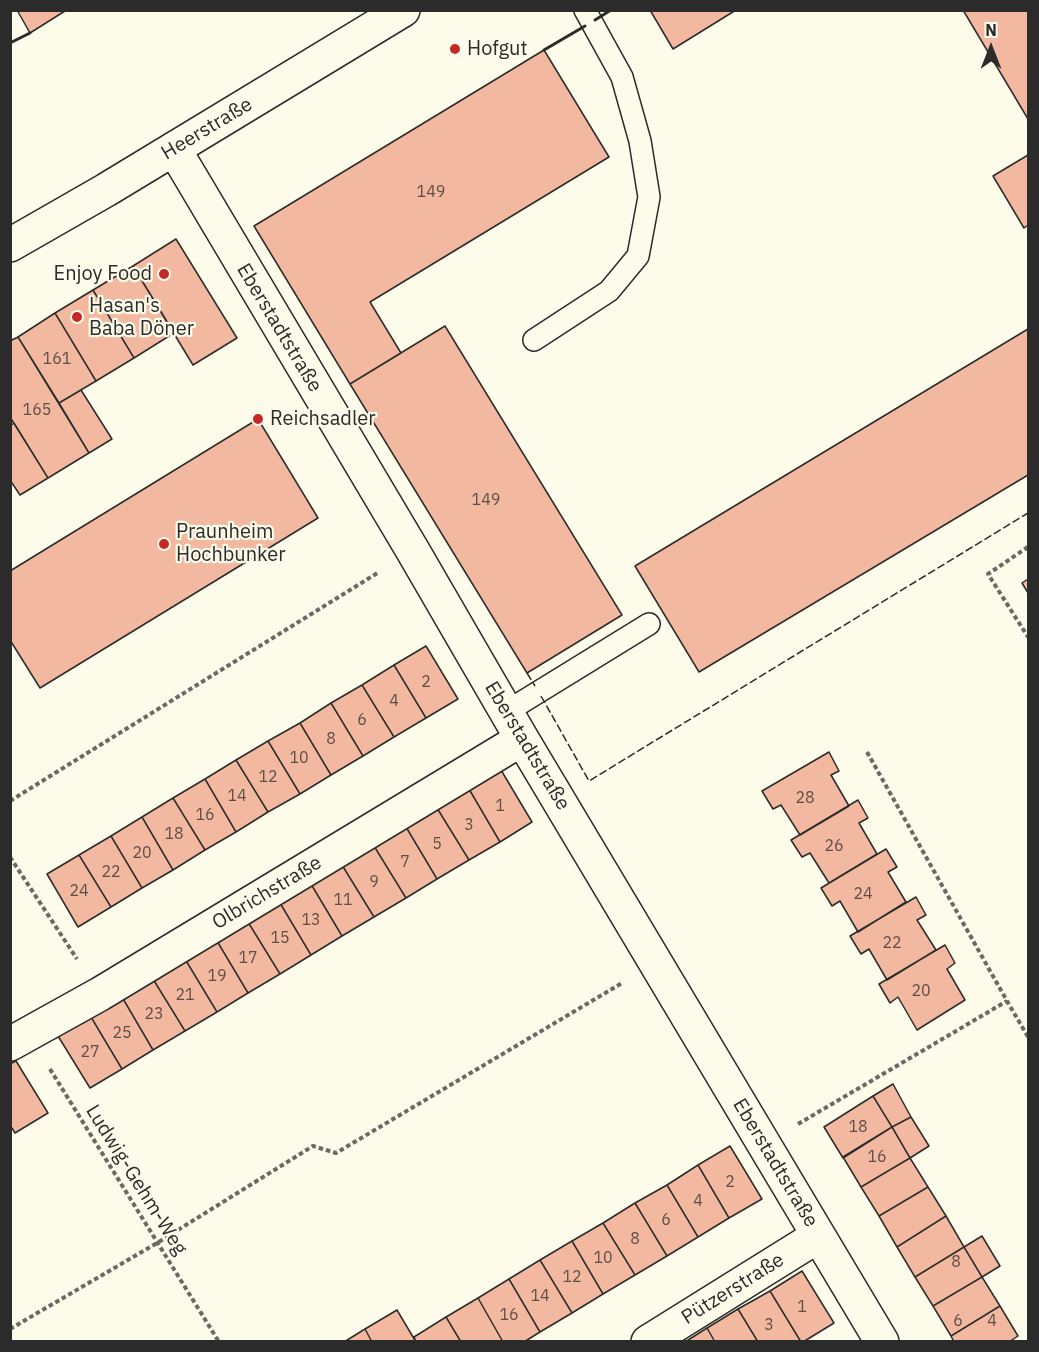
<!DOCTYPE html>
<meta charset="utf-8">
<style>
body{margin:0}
#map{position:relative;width:1039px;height:1352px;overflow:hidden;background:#fdfbea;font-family:"IBM Plex Sans",sans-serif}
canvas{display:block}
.frame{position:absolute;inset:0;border:12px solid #2b2b2b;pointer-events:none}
.north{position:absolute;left:961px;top:18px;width:60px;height:60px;-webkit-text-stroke:4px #fdfbea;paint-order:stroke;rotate:0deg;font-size:16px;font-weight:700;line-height:24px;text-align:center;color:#2b2b2b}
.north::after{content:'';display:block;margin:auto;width:21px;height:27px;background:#2b2b2b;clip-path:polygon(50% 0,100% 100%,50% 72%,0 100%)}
</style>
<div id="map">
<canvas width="1039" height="1352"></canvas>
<div class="frame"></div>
<div class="north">N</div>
</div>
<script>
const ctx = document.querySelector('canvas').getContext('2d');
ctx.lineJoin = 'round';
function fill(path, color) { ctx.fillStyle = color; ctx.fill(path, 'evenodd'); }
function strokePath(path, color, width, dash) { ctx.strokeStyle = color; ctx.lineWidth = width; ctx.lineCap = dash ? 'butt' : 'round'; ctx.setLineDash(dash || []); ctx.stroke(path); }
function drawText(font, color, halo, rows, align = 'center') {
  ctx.font = font + ' "IBM Plex Sans",sans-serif'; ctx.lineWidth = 4.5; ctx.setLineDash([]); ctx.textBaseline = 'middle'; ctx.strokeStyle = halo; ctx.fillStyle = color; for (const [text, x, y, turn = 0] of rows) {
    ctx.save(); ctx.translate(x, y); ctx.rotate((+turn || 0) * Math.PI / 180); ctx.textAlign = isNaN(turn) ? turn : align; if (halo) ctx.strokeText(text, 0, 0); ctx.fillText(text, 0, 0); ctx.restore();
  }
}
const building = new Path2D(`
 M17,10h48v1l-35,22z
 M650,10h86l-63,39z
 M963,10h65v109z
 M544,50l65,107 -239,145 31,51 -51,31 -96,-158z
 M1028,155v70l-4,3 -31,-52z
 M176,239l61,99 -44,27 -60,-99z
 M133,266l41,67 -40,25 -41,-68z
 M93,290l41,68 -38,23 -41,-68z
 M55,313l41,68 -37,22 -41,-66z
 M445,326l177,289 -95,58 -177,-289z
 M1028,329v146l-329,197 -64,-106z
 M18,337l71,116 -41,25 -38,-61v-76z
 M81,390l31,49 -23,14 -30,-50z
 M258,419l60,99 -278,170 -30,-48v-69z
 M14,423l34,55 -28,17 -10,-15v-54z
 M1028,579v14l-6,-10z
 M426,646l32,53 -32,19 -32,-53z
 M394,665l32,53 -32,19 -32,-52z
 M362,685l32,52 -31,19 -32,-53z
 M331,703l32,53 -32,19 -31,-52z
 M300,723l31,52 -31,19 -32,-53z
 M268,741l32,53 -32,18 -32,-52z
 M829,752l10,19 -8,4 18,31 -49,29 -19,-30 -8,4 -11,-18z
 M236,760l32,52 -32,20 -31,-53z
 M501,770l31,52 -32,20 -31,-53z
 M205,779l31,53 -31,18 -32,-52z
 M469,789l31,53 -31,18 -32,-52z
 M173,798l32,52 -32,20 -31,-53z
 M858,800l10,18 -9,5 18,31 -48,29 -19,-30 -8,4 -11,-17z
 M437,808l32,52 -32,19 -31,-52z
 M142,817l31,53 -31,18 -31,-52z
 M406,827l31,52 -31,19 -32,-52z
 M111,836l31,52 -31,19 -32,-52z
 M374,846l32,52 -32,19 -32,-52z
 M886,849l11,18 -9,5 18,30 -48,30 -18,-31 -8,5 -11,-18z
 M79,855l32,52 -33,20 -31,-53z
 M342,865l32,52 -32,19 -31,-52z
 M311,884l31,52 -31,19 -31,-52z
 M916,897l10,18 -9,5 19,30 -49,30 -18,-31 -8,5 -11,-18z
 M280,903l31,52 -31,19 -32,-52z
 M248,922l32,52 -32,19 -31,-52z
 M217,941l31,52 -31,19 -32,-53z
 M945,945l10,18 -8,6 18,31 -48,30 -19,-33 -8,6 -11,-19z
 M185,959l32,53 -32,19 -32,-52z
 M153,979l32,52 -32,19 -31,-53z
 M122,997l31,53 -31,19 -31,-52z
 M91,1017l31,52 -32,19 -32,-52z
 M16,1061l32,52 -33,20 -5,-8v-61z
 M893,1084l18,33 -19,10 -19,-31z
 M873,1096l19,31 -49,31 -19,-31z
 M911,1117l18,29 -19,12 -18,-31z
 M892,1127l18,31 -49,29 -18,-30z
 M730,1146l32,53 -33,19 -31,-53z
 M910,1158l18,29 -49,29 -18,-29z
 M698,1165l31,53 -31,19 -31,-52z
 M667,1185l31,52 -31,19 -32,-53z
 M928,1187l18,29 -49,31 -18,-31z
 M635,1203l32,53 -32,19 -32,-52z
 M946,1216l18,31 -49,30 -18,-30z
 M603,1223l32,52 -32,19 -31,-53z
 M982,1236l18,30 -18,11 -18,-30z
 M572,1241l31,53 -31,19 -32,-53z
 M964,1247l18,30 -49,29 -18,-29z
 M540,1260l32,53 -32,19 -31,-53z
 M802,1271l32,52 -31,19h-2l-31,-51z
 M982,1277l18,29 -49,30 -18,-30z
 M509,1279l31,53 -16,10h-21l-25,-44z
 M770,1291l31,51h-43l-20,-33z
 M478,1298l25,44h-42l-15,-25z
 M1000,1306l18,30 -9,6h-55l-3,-6z
 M738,1309l20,33h-43l-8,-14z
 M397,1310l19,32h-44l-7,-13z
 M446,1317l15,25h-45l-2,-5z
 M707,1328l8,14h-30z
 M365,1329l7,13h-28z`);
const path = new Path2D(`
 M1028,547l-40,27 40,63
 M867,752l140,249 21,36
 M10,801l369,-229
 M10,857l67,102
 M50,1069l169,273
 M798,1124l209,-123
 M10,1329l147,-86 156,-97 23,7 286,-170`);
const service = new Path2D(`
 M534,340l75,-49 29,-35 11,-59 -9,-56 -18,-64 -37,-67
 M506,712l143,-88`);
const minor = new Path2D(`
 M174,149l239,402 109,188 360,603
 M10,1044l90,-50 422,-255
 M648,1342l170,-106`);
const secondary = new Path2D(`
 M10,245l96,-55 297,-180`);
const fence = new Path2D(`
 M527,673l8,13
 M541,696l48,85 439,-268`);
const wall = new Path2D(`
 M595,20l16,-10
 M10,43l20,-10
 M544,50l41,-24`);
const markers = [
 [455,49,6,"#c62828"],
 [164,274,6,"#c62828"],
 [77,317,6,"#c62828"],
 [258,419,6,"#c62828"],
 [164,544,6,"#c62828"]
];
const numberNames = [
 ["149",431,192],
 ["161",57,359],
 ["165",37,410],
 ["149",486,500],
 ["2",426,682],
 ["4",394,701],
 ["6",362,720],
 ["8",331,739],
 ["10",299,758],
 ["12",268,777],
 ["14",237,796],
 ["28",805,798],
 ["1",500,806],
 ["16",205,815],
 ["3",469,825],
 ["18",174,834],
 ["5",437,844],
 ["26",834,846],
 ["20",142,853],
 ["7",405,862],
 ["22",111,872],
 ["9",374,882],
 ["24",79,891],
 ["24",863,894],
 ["11",343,900],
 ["13",311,920],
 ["15",280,938],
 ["22",892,943],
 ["17",248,958],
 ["19",217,976],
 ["20",921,991],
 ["21",185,995],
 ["23",154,1014],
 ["25",122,1033],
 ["27",90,1052],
 ["18",858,1127],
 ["16",877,1157],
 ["2",730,1182],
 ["4",698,1201],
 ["6",666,1220],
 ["8",635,1239],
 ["10",603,1258],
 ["8",956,1262],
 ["12",572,1277],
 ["14",540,1296],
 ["1",802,1307],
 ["16",509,1315],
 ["6",958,1321],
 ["4",992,1321],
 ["3",769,1325]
];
const poiNames = [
 ["Hofgut",467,49],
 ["Enjoy Food",152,274,"right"],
 ["Hasan's",89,306],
 ["Baba Döner",89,329],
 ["Reichsadler",270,419],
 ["Praunheim",176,532],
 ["Hochbunker",176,555]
];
const streetNames = [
 ["Heerstraße",207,129,-31],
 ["Eberstadtstraße",279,328,59],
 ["Eberstadtstraße",527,746,59],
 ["Olbrichstraße",267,893,-31],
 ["Eberstadtstraße",775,1163,59],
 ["Ludwig-Gehm-Weg",136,1180,58],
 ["Pützerstraße",733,1289,-32]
];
fill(building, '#f2b8a0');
strokePath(building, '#2b2b2b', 1.5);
strokePath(service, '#2b2b2b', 24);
strokePath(minor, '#2b2b2b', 36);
strokePath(secondary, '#2b2b2b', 36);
strokePath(path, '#6a6964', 4, [4.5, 3]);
strokePath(service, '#fdfbea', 21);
strokePath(minor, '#fdfbea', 33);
strokePath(secondary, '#fdfbea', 33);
strokePath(fence, '#2b2b2b', 1.5, [8, 3]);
strokePath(wall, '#2b2b2b', 3);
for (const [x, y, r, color] of markers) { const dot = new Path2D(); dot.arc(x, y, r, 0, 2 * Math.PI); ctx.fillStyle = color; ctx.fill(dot); strokePath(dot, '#fdfbea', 2); }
drawText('16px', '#5d4e48', null, numberNames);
drawText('20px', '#2b2b2b', '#fdfbea', poiNames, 'left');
drawText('20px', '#2b2b2b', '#fdfbea', streetNames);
</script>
